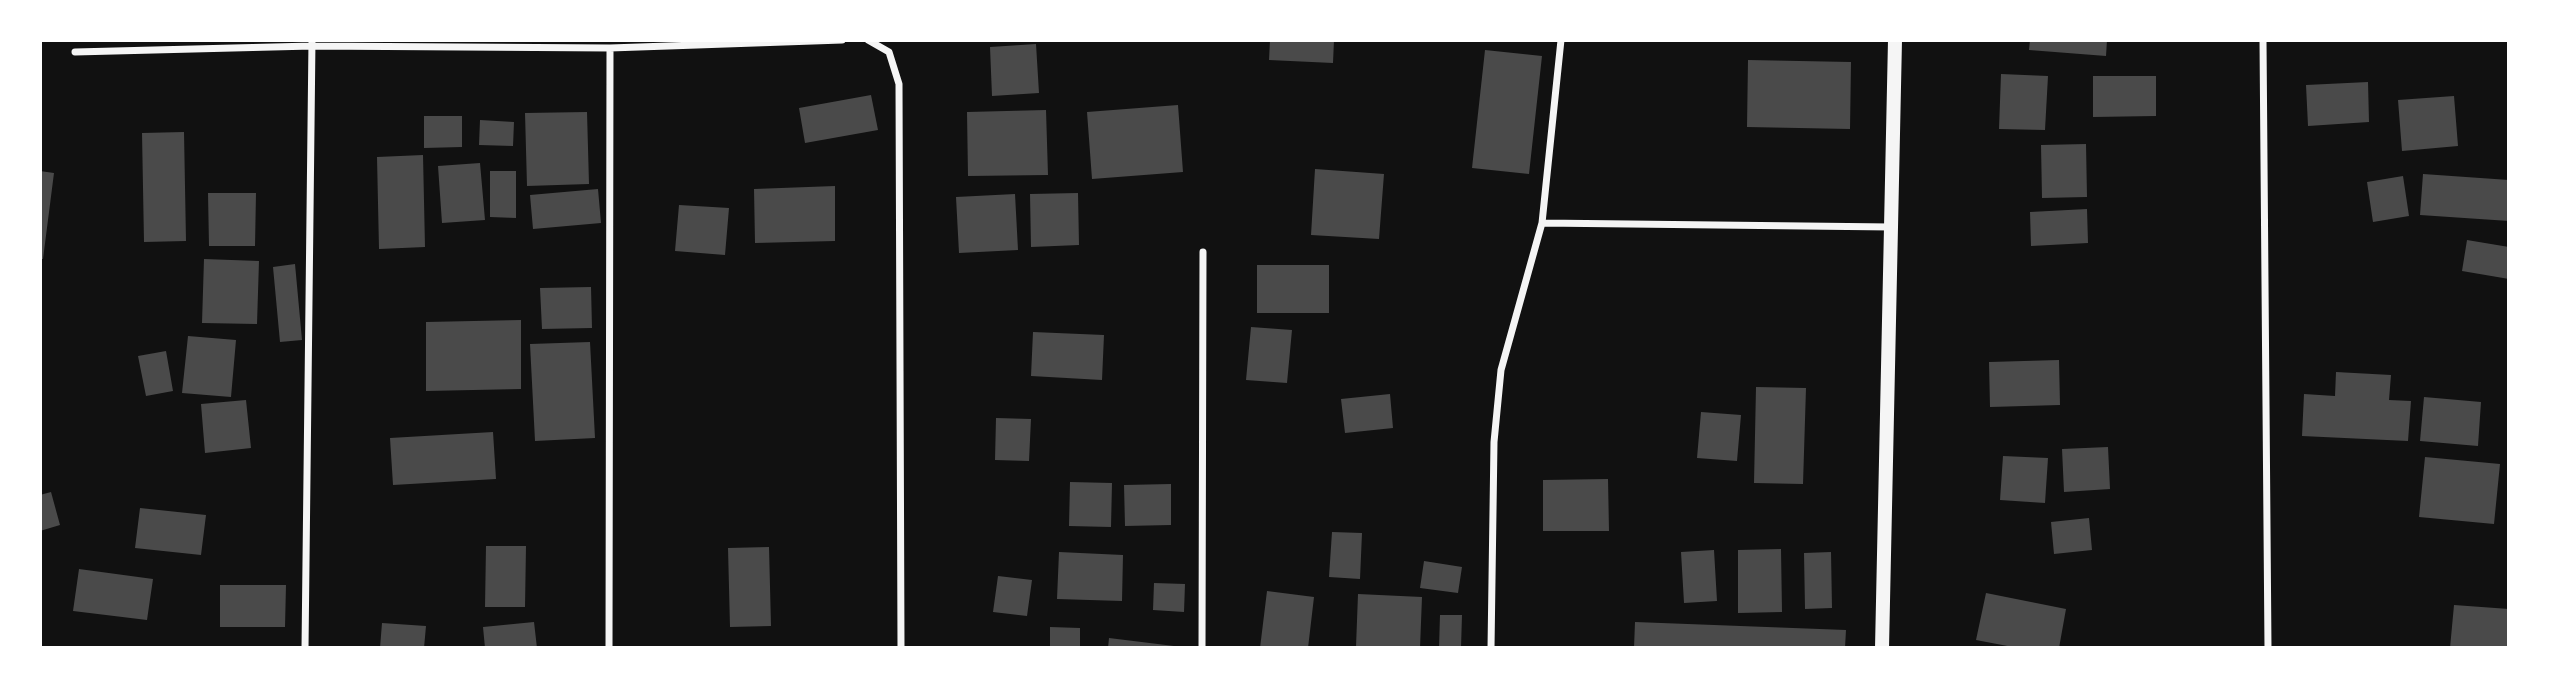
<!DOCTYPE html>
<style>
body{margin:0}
#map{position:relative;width:2549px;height:688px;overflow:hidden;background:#111;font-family:Manrope,sans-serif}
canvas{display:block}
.frame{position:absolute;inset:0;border:42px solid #fff;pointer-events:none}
</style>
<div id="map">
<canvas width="2549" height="688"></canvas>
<div class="frame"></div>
</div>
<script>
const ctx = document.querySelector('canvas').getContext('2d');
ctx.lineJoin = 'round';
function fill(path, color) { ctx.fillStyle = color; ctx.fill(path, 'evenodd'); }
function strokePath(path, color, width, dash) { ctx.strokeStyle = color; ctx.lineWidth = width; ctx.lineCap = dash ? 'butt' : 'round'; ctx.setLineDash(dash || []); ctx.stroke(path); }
const building = new Path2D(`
 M1270,40h64l-1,23 -64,-3z
 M2030,40h77l-1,16 -77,-6z
 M1036,44l3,49 -47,3 -2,-49z
 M1485,50l57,6 -13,118 -57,-6z
 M1748,60l103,2 -1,67 -103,-2z
 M2001,74l47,2 -3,54 -46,-1z
 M2093,76h63v40l-63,1z
 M2368,82l1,40 -61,4 -2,-41z
 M871,95l7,35 -73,13 -6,-35z
 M2454,96l4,50 -56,5 -4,-51z
 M1178,105l5,67 -91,7 -5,-67z
 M1046,110l2,65 -80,1 -1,-64z
 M587,112l2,72 -62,2 -2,-73z
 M424,116h38v31l-38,1z
 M480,120l34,2 -1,24 -34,-1z
 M184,132l2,109 -42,1 -2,-109z
 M2086,144l1,53 -45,1 -1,-53z
 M423,155l2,92 -46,2 -2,-92z
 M480,163l5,57 -43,3 -4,-57z
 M1315,169l69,5 -5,65 -68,-4z
 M40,171l14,2 -11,86h-3z
 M490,171h26v47l-26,-1z
 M2423,174l86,6v41l-89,-6z
 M2403,176l6,40 -36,6 -6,-40z
 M835,186v55l-80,2 -1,-54z
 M598,189l3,34 -68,6 -3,-34z
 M208,193h48l-1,53h-46z
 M1078,193l1,52 -48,2 -1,-53z
 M1015,194l3,56 -59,3 -3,-56z
 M679,205l50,3 -4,47 -50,-4z
 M2087,209l1,34 -57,3 -1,-34z
 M2467,240l42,7v32l-47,-8z
 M204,259l55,2 -2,63 -55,-1z
 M295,264l7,76 -22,2 -7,-75z
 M1257,265h72v48h-72z
 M591,287l1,41 -50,1 -2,-41z
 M521,320v69l-95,2v-69z
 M1251,327l41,3 -5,53 -41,-3z
 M1033,332l71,3 -2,45 -71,-4z
 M188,336l48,4 -5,57 -49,-4z
 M590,342l5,96 -60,3 -5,-97z
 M166,351l7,40 -27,5 -8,-40z
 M2059,360l1,45 -70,2 -1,-45z
 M2336,372l55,3 -2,25 22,1 -3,40 -106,-5 2,-42 31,2z
 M1756,387l50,1 -3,96 -49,-1z
 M1390,394l3,34 -48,5 -4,-34z
 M2424,397l57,5 -3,44 -58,-5z
 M246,400l5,48 -46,5 -4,-49z
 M1701,412l40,3 -4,46 -40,-3z
 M996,418l35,1 -2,42 -34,-1z
 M493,432l3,47 -103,6 -3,-47z
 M2108,447l2,42 -46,3 -2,-43z
 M2003,456l45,2 -3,45 -45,-3z
 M2425,457l75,7 -6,60 -75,-7z
 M1608,479l1,52h-66v-51z
 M1070,482l42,1 -1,44 -42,-1z
 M1171,484v41l-46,1 -1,-41z
 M51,492l9,33 -20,6v-36z
 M140,508l66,7 -5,40 -66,-7z
 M2089,518l3,32 -38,4 -3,-32z
 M1332,532l30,1 -2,46 -31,-2z
 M486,546h40l-1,61h-40z
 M769,547l2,79 -41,1 -2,-79z
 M1781,549l1,63 -44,1v-63z
 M1714,550l3,51 -33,2 -3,-51z
 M1059,552l64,3 -1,46 -65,-2z
 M1831,552l1,56 -27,1 -1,-56z
 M1424,561l38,6 -4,26 -38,-5z
 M79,569l74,10 -6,41 -74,-9z
 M998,576l34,4 -5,36 -34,-4z
 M1154,583l31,1 -1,28 -31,-2z
 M220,585h66l-1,42h-65z
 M1267,591l47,6 -6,51h-48z
 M1986,593l80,16 -7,39h-41l-42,-8z
 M1358,594l64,3 -2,51 -64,-1z
 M2454,605l55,4v39h-59z
 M1440,615h22l-1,33h-22z
 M534,622l3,26h-52l-2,-21z
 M1635,622l211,8 -1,18h-211z
 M382,623l44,3 -2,22h-44z
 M1050,627l30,1v20h-30z
 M1109,638l65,8v2h-66z`);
const minor = new Path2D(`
 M868,40l21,12 10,32 2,564
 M2263,40l5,608
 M75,52l237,-6 298,2 232,-8
 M1542,223l349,4
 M305,648l7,-608
 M609,648l1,-600
 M1202,648l1,-396
 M1491,648l3,-206 7,-72 41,-147 19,-183`);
const secondary = new Path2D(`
 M1882,648l13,-608`);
fill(building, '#4a4a4a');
strokePath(minor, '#f5f5f5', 7);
strokePath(secondary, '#f5f5f5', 14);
</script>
